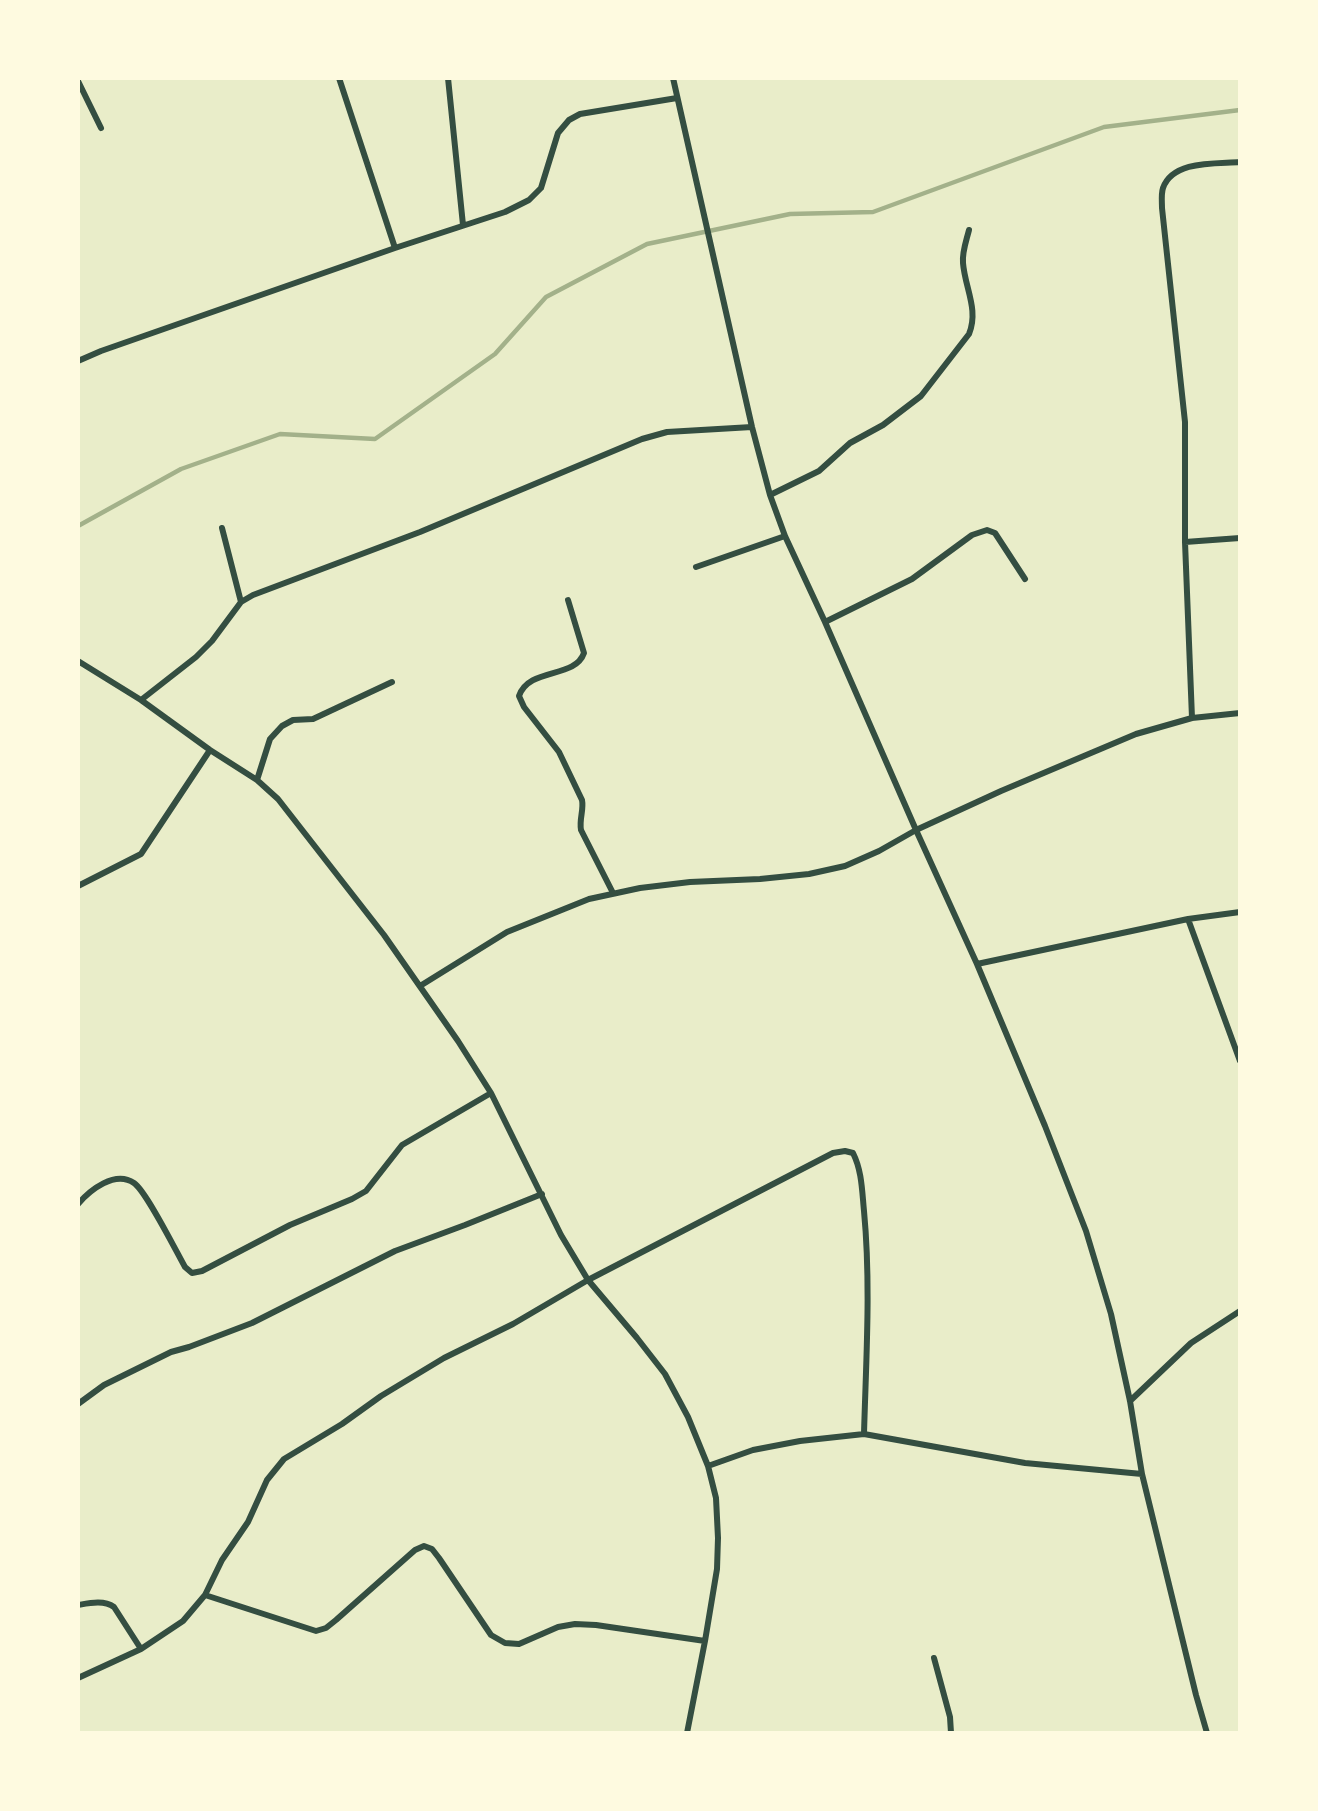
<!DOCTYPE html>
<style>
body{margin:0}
#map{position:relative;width:1318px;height:1811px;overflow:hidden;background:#e9edc9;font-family:"Roboto Condensed",sans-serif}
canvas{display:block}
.frame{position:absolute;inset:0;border:80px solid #fefae0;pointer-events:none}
</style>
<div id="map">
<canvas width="1318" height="1811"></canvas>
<div class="frame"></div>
</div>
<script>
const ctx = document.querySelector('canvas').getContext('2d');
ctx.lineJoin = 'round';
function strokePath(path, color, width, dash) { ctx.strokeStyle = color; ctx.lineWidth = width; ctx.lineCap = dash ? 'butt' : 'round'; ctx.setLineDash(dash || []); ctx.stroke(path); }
const stream = new Path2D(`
 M78,526l103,-57 99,-35 95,5 120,-85 51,-57 101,-53 143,-30 83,-2 231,-85 136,-17`);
const minor = new Path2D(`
 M339,78l56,170
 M448,78l15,147
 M673,78l79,349 18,68 15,41 40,86 91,208 61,134 68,162 41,105 25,83 19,87 12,73 54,221 11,38
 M78,81l23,47
 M78,361l23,-10 294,-103 110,-36 24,-12 12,-12 17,-55 11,-13 11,-6 97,-16
 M770,495l49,-24 31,-28 33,-18 38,-29 48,-62c10,-24 -4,-46 -6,-71 -1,-11 3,-21 6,-33
 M222,528l19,74
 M1185,542l55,-4
 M696,567l89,-31
 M568,600l16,53c-9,26 -55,14 -65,43l5,11 35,45 23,48c2,10 -3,19 -1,30l32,63
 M825,622l87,-43 60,-44 15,-5 8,3 30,46
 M78,661l63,39 69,50 47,30 21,19 106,136 74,106 33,52 70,142 27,45 49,58 28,36 23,43 20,49 8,32 2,40 -1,31 -12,72 -18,92
 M141,700l55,-43 16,-16 29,-39 12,-7 167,-63 222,-93 25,-7 85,-5
 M1192,718l-7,-176v-120l-23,-214c0,-6 -1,-14 1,-20 10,-28 53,-24 77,-26
 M257,780l13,-41 12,-13 11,-6 20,-1 79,-37
 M78,886l63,-32 69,-104
 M1188,919l52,142
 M977,964l211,-45 52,-7
 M420,986l87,-54 82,-33 51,-11 50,-6 70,-3 49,-5 36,-8 34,-15 37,-21 85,-39 135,-57 56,-16 48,-5
 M78,1204c12,-14 37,-34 56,-21 12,8 42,68 51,84l7,6 10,-2 88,-46 62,-26 14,-8 36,-46 89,-52
 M1130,1401l61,-58 49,-32
 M78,1404l26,-19 67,-33 18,-5 63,-24 143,-72 70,-26 77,-31
 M708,1466l45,-16 47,-9 64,-7 161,29 117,11
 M205,1595l111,36 10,-3 10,-8 79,-70 9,-4 8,3 7,9 52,77 14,8 14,1 39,-17 17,-3 21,1 109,16
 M78,1605c12,-2 26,-5 36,2l27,42
 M934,1658l16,59 1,16
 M78,1678l63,-29 42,-28 22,-26 17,-35 26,-38 19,-42 17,-21 58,-35 39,-28 63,-38 69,-34 75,-44 245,-127 12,-2 8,2c9,18 9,38 11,58 7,74 2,149 0,223`);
strokePath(stream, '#a3b18a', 4.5);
strokePath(minor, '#344e41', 6);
</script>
